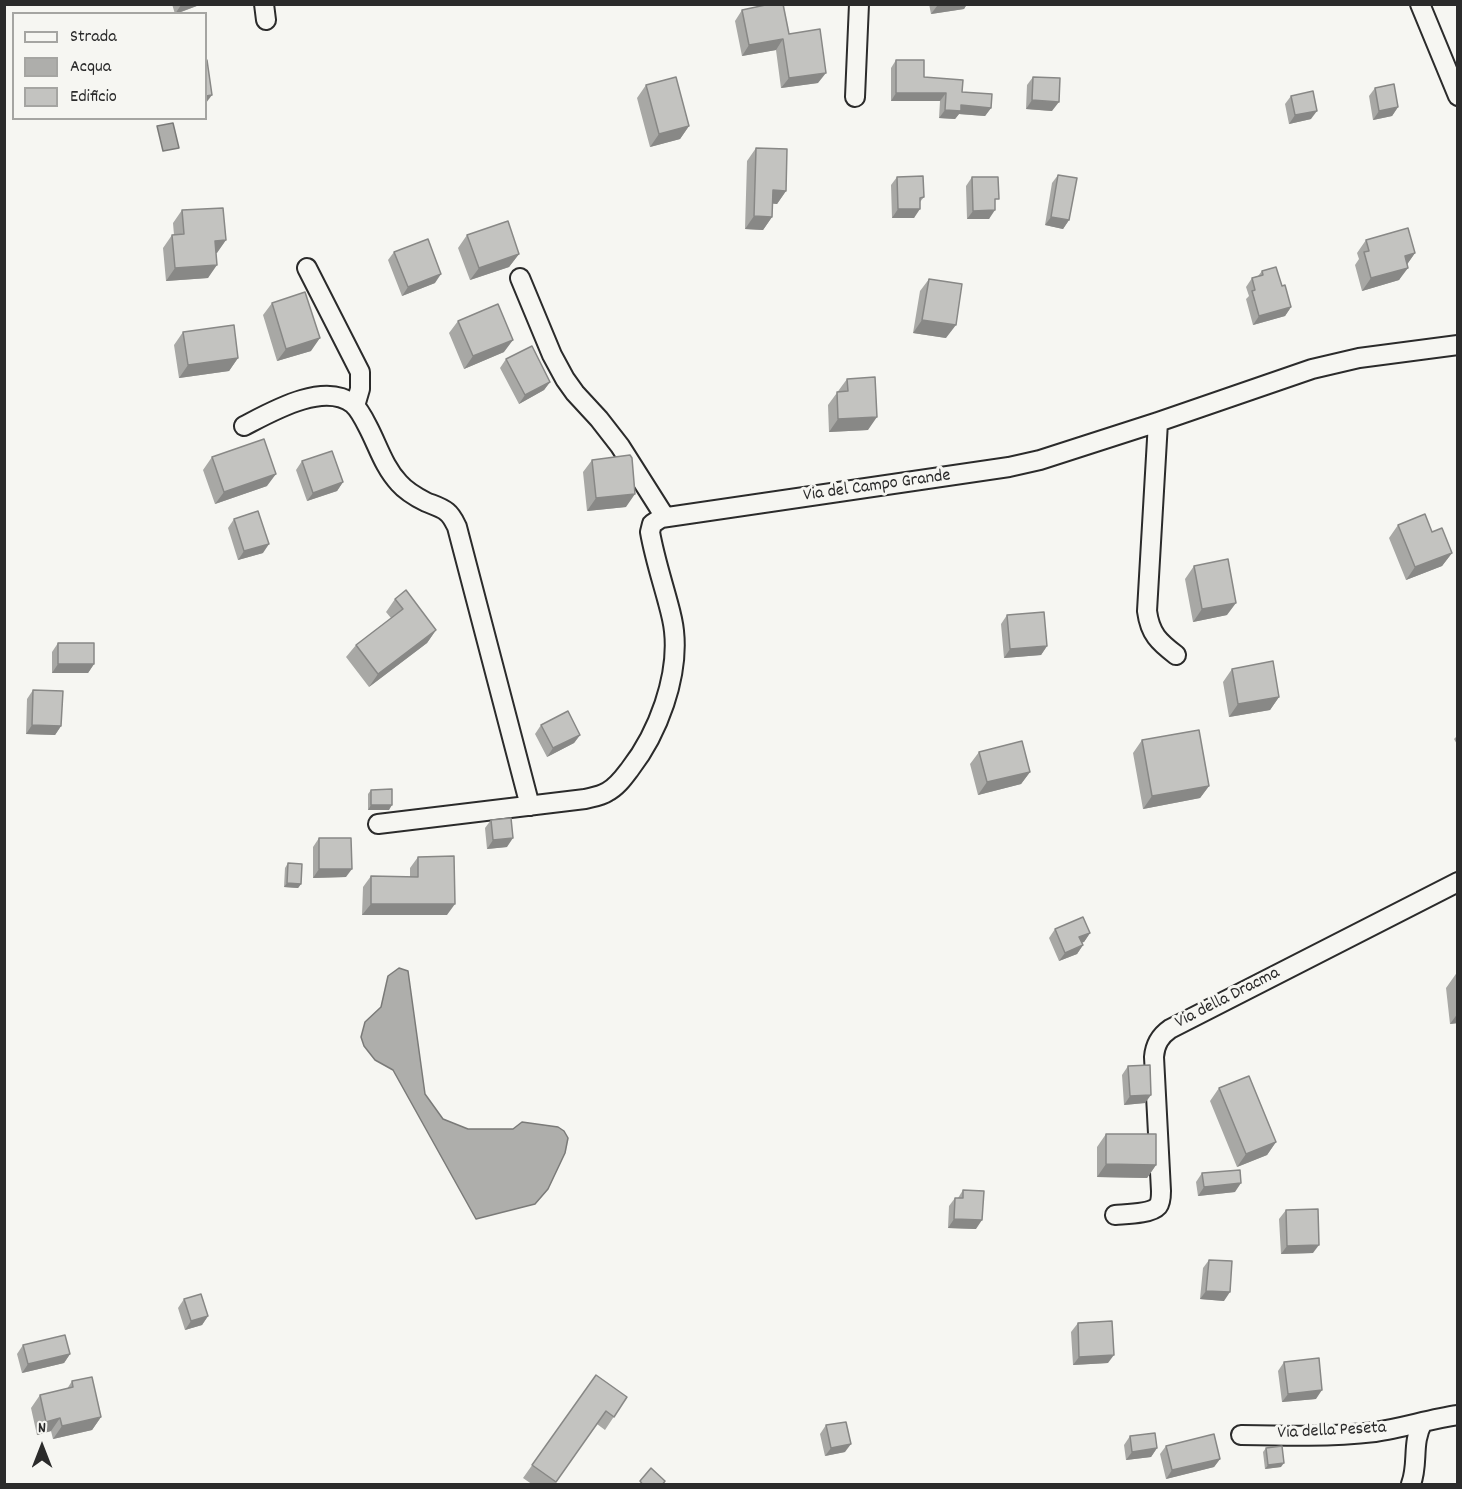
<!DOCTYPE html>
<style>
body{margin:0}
#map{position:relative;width:1462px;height:1489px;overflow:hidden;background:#f6f6f2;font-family:Dekko,sans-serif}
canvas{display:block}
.frame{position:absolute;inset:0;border:6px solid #2b2b2b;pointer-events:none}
.legend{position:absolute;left:12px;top:12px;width:195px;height:108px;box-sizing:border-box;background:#f6f6f2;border:2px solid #a5a5a2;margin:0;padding:8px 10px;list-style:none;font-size:18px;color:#2b2b2b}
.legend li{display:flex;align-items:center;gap:12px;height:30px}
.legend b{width:30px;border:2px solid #a5a5a2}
.north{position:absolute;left:12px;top:1417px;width:60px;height:60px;-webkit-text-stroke:4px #f6f6f2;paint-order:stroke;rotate:0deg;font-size:16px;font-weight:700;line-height:24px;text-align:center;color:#2b2b2b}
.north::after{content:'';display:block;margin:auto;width:21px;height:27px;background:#2b2b2b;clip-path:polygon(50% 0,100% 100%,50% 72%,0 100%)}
</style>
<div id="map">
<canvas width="1462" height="1489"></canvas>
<div class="frame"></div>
<ul class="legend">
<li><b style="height:8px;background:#f6f6f2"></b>Strada</li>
<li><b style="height:16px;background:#aeaeab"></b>Acqua</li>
<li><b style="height:16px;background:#c3c3c0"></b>Edificio</li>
</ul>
<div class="north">N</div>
</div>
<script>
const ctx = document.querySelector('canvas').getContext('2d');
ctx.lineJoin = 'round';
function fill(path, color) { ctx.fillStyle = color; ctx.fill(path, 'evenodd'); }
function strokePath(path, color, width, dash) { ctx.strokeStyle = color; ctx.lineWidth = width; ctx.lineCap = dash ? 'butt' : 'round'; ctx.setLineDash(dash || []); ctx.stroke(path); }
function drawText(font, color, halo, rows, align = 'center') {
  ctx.font = font + ' Dekko,sans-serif'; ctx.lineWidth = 6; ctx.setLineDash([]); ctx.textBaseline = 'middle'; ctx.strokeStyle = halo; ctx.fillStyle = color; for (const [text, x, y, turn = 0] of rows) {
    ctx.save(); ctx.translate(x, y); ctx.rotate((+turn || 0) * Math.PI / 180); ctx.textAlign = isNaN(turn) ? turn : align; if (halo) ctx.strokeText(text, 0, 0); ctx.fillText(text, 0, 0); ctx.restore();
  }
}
const water = new Path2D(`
 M173,123l6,25 -16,3 -6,-25z
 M399,968l9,3 17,123 18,25 25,10h45l9,-7 36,5 6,4 4,7 -3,15 -17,36 -13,15 -59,15 -83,-149 -18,-10 -11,-14 -3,-9 4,-15 16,-15 7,-31z`);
const minor = new Path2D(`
 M264,4l2,16
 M1420,4l38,92
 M855,97l4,-93
 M307,268l53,104v17l-5,17
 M520,278l32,77 13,24 10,14 24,26 21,27 45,71
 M1158,422l-11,189c3,23 12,31 29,44
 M244,426c27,-14 80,-45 109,-22 6,5 11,15 15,23 10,19 16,40 31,56 7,8 17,14 27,19 7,3 15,5 21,10 5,4 7,9 10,15l73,279
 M378,824l207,-25c8,-2 16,-3 22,-7 10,-5 17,-15 23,-23 28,-36 49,-92 44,-138 -1,-11 -4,-21 -7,-32 -6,-22 -13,-44 -17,-67l2,-8 9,-6 348,-51 31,-7 118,-38 154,-53 47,-11 99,-13
 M1115,1215c10,-1 36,-1 43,-9 3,-4 3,-10 3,-15l-7,-134c1,-13 6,-21 16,-28l288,-147
 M1241,1435c45,1 90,2 134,-3 28,-4 55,-13 83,-17
 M1411,1484c8,-21 0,-41 12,-62`);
const wall = new Path2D(`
 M172,4h30l-26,10h-1z
 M929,4h38l-3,5 -33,5z
 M742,10l47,24 29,49 -37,5 -5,-38 -34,6 -7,-35z
 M896,60l28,17 38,15 29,16 -6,8 -26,-2 -4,5 -16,-1 1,-17h-49v-33z
 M1033,77l19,34 -26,-2 1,-24z
 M646,85l43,41 -9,13 -30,8 -13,-49z
 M1375,88l23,19 -6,9 -19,4 -4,-24z
 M1291,96l20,23 -22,5 -4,-20z
 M756,148l30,43 -9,13 -4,-1 -1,14 -9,13 -18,-1 2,-68z
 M1058,175l11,45 -6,9 -18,-4 7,-42z
 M897,177l27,20 -4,5 -6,16h-22l-1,-33z
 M972,177l23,27 -6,15h-22l-1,-33z
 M182,210l44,30 -10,13 -8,25 -42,3 -3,-33 9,-13h2l-1,-12z
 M467,235l52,19 -10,13 -39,13 -12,-32z
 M1366,240l49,13 -8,11 -8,16 -37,11 -7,-26 4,-6 -2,-6z
 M394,252l41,31 -33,13 -14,-36z
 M1262,271l20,15 9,21 -6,9 -32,9 -7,-26 3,-3 -3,-9 6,-9 6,-2z
 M929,279l17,59 -33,-5 7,-42z
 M272,303l39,48 -34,10 -14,-46z
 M458,321l46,31 -40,17 -15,-36z
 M183,332l55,26 -9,13 -50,7 -5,-33z
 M506,359l44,23 -6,8 -25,14 -19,-36z
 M847,379l21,51 -39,2 -1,-27z
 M212,457l55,29 -52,18 -12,-34z
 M592,460l34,47 -39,4 -4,-39z
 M302,461l41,21 -6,9 -30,10 -11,-31z
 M234,519l29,34 -25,7 -10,-32z
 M1398,525l34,7 20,21 -10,13 -36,14 -17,-42z
 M1194,566l33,49 -34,7 -8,-43z
 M395,599l41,31 -9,13 -58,44 -23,-30 10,-12 35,-27 -5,-6z
 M1007,615l40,31 -6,9 -37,3 -3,-34z
 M58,643l36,21 -6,9h-36v-21z
 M1232,669l47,28 -9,13 -41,7 -6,-35z
 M33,690l28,36 -6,9 -29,-1 1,-35z
 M541,725l39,10 -6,8 -27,14 -12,-23z
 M1458,735v11l-4,-7z
 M1142,740l67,46 -9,12 -57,11 -10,-56z
 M979,752l51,20 -9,12 -43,11 -8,-31z
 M371,790l18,20h-21v-16z
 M491,820l16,27 -20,2 -2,-21z
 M319,838l27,39 -33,1v-31z
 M418,857l29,58h-85l1,-28 8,-11 39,1v-9z
 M288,863l13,21 -3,4 -14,-1 1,-19z
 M1055,929l35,4 -6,9h-3l2,3 -6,9 -18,7 -10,-23z
 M1458,971v52l-8,1 -4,-36z
 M1128,1066l17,37 -21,2 -2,-30z
 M1219,1088l57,54 -9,13 -30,12 -27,-66z
 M1106,1134l50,31 -9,13 -50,-1v-30z
 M1202,1173l33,19 -37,4 -2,-14z
 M963,1190l13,39 -28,-1 1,-22 6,-8h3z
 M1286,1210l27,43 -32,1 -2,-35z
 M1209,1260l15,41 -24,-2 3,-31z
 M184,1299l24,17 -6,9 -17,5 -7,-22z
 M1078,1323l30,40 -35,2 -2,-33z
 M23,1345l47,9 -6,9 -42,10 -5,-19z
 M1284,1362l32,37 -34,3 -4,-31z
 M596,1375l31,22 -22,33 -8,-6 -43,61h-21l-10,-7z
 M72,1381l29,36 -9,13 -39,9 -2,-8 -14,4 -6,-27 9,-13 27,-6z
 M826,1425l19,27 -20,4 -5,-22z
 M1130,1436l27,12 -6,9 -25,3 -2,-15z
 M1166,1446l54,13 -6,8 -48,12 -6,-25z
 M1266,1448l15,19 -16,2 -2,-17z`);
const shadedWall = new Path2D(`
 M183,4h19l-27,10 6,-9z
 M944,4h23l-3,5 -33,5 6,-8z
 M783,39l-7,11 -34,6 7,-11z
 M826,73l-8,10 -37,5 8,-10z
 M896,93h50l-6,8h-49z
 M212,95l-6,8v-7z
 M1032,100l27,2 -7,9 -26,-2z
 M961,105l30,3 -6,8 -26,-2 -4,5 -16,-1 6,-8z
 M1398,107l-6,9 -19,4 6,-9z
 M1317,111l-6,8 -22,5 6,-9z
 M689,126l-9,13 -30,8 9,-13z
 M773,190l13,1 -9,13 -13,-1z
 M898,209h22l-6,9h-22z
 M995,210l-6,9h-22l6,-8z
 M754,216l18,1 -9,13 -18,-1z
 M1051,217l18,3 -6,9 -18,-4z
 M226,240l-9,13 -11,1 9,-13z
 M1415,253l-9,13 -1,-10z
 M519,254l-10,13 -39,13 9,-12z
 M217,265l-9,13 -42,3 9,-13z
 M1408,268l-9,12 -37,11 9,-13z
 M441,274l-6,9 -33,13 6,-9z
 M1291,307l-6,9 -32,9 6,-9z
 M922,320l34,5 -10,13 -33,-5z
 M320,338l-9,13 -34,10 9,-12z
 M513,340l-9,12 -40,17 9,-13z
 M238,358l-9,13 -50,7 9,-13z
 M550,382l-6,8 -25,14 6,-9z
 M877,417l-9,13 -39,2 9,-13z
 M276,474l-9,12 -52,18 9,-12z
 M343,482l-6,9 -30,10 6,-8z
 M635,494l-9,13 -39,4 9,-13z
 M269,544l-6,9 -25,7 6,-9z
 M1452,553l-10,13 -36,14 9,-13z
 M1236,603l-9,12 -34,7 9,-13z
 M436,630l-9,13 -58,44 9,-13z
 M1047,646l-6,9 -37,3 6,-9z
 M58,664h36l-6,9h-36z
 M1279,697l-9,13 -41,7 9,-13z
 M32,725l29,1 -6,9 -29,-1z
 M580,735l-6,8 -27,14 6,-9z
 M1030,772l-9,12 -43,11 9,-13z
 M1209,786l-9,12 -57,11 9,-13z
 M371,805h21l-3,5h-21z
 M513,838l-6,9 -20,2 6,-9z
 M319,869h33l-6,8 -33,1z
 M287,883l14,1 -3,4 -14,-1z
 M371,904h84l-8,11h-85z
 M1090,933l-6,9 -11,4 6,-9z
 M1083,945l-6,9 -18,7 6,-8z
 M1458,1013v10l-8,1z
 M1151,1095l-6,8 -21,2 6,-9z
 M1276,1142l-9,13 -30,12 9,-13z
 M1106,1164l50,1 -9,13 -50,-1z
 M1241,1183l-6,9 -37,4 6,-9z
 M954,1219l28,1 -6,9 -28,-1z
 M1319,1245l-6,8 -32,1 6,-8z
 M1206,1291l24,1 -6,9 -24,-2z
 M208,1316l-6,9 -17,5 6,-9z
 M70,1354l-6,9 -42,10 6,-9z
 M1114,1355l-6,8 -35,2 6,-8z
 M1322,1390l-6,9 -34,3 6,-8z
 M101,1417l-9,13 -39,9 9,-13z
 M60,1418l-9,13 -14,4 9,-13z
 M851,1444l-6,8 -20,4 6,-8z
 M1157,1448l-6,9 -25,3 6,-8z
 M1220,1459l-6,8 -48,12 6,-9z
 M1284,1463l-3,4 -16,2 3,-4z`);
const building = new Path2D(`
 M770,4h13l6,30 31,-5 6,44 -37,5 -6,-39 -34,6 -7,-35z
 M206,60h1l5,35 -6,1z
 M896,60h28v17l39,3 -1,12 30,2 -1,14 -30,-3v6l-16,-1 1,-17h-50z
 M676,77l13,49 -30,8 -13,-49z
 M1033,77l27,1 -1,24 -27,-2z
 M1394,84l4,23 -19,4 -4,-23z
 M1313,91l4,20 -22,4 -4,-19z
 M756,148l31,1 -1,42 -13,-1 -1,27 -18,-1z
 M1058,175l19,3 -8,42 -18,-3z
 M923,176l1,21 -4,1v11h-22l-1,-32z
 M972,177h26l1,22h-4v11l-22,1z
 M223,208l3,32 -11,1 2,24 -42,3 -3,-33 12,-1 -2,-24z
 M508,221l11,33 -40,14 -12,-33z
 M1408,228l7,25 -10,3 3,12 -37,10 -7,-26 5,-1 -3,-11z
 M428,239l13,35 -33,13 -14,-35z
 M1276,267l6,19 3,-1 6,22 -32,9 -7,-25 3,-1 -3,-12 11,-3 -1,-4z
 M929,279l33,5 -6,41 -34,-5z
 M305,292l15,46 -34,11 -14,-46z
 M498,304l15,36 -40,16 -15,-35z
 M234,325l4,33 -50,7 -5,-33z
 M532,346l18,36 -25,13 -19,-36z
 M875,377l2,40 -39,2 -1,-27 11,-1 -1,-12z
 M264,439l12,35 -52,18 -12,-35z
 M332,451l11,31 -30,11 -11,-32z
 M630,455l2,3 3,36 -39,4 -4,-38z
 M258,511l11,33 -25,7 -10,-32z
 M1425,514l7,18 10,-4 10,25 -37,14 -17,-42z
 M1228,559l8,44 -34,6 -8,-43z
 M406,590l30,40 -58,44 -22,-29 47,-36 -8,-10z
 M1044,612l3,34 -37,3 -3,-34z
 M58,643h36v21h-36z
 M1273,661l6,36 -41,7 -6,-35z
 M33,690l30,1 -2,35 -29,-1z
 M568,711l12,24 -27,13 -12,-23z
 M1199,730l10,56 -57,10 -10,-56z
 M1022,741l8,31 -43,10 -8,-30z
 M392,789v16h-21v-15z
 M511,818l2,20 -20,2 -2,-20z
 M319,838h32l1,31h-33z
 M454,856l1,48h-84v-28l47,1v-20z
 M288,863l14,1 -1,20 -14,-1z
 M1083,917l7,16 -11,4 4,8 -18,8 -10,-24z
 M1150,1065l1,30 -21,1 -2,-30z
 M1249,1076l27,66 -30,12 -27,-66z
 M1106,1134h50v31l-50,-1z
 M1240,1170l1,13 -37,4 -2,-14z
 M963,1190l21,1 -2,29 -28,-1 1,-21h8z
 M1318,1209l1,36 -32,1 -1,-36z
 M1209,1260l23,1 -2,31 -24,-1z
 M201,1294l7,22 -17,5 -7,-22z
 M1112,1321l2,34 -35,2 -1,-34z
 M65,1335l5,19 -42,10 -5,-19z
 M1319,1358l3,32 -34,4 -4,-32z
 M596,1375l31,22 -13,20 -8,-6 -50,71 -24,-17z
 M92,1377l9,40 -39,9 -2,-8 -14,4 -6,-27 33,-8 -1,-6z
 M846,1422l5,22 -20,4 -5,-23z
 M1155,1433l2,15 -25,4 -2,-16z
 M1214,1434l6,25 -48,11 -6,-24z
 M1282,1446l2,17 -16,2 -2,-17z
 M651,1468l14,13 -3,4h-19l-3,-4z`);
const streetNames = [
 ["Via del Campo Grande",877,487,-8],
 ["Via della Dracma",1228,999,-27],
 ["Via della Peseta",1332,1432,-3]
];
fill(water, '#aeaeab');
strokePath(water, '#7a7a78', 1.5);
strokePath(minor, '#2b2b2b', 22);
strokePath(minor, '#f6f6f2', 18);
fill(wall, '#a8a8a5');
fill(shadedWall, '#888886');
fill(building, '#c3c3c0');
strokePath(building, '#888886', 1.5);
drawText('18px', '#2b2b2b', '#f6f6f2', streetNames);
</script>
